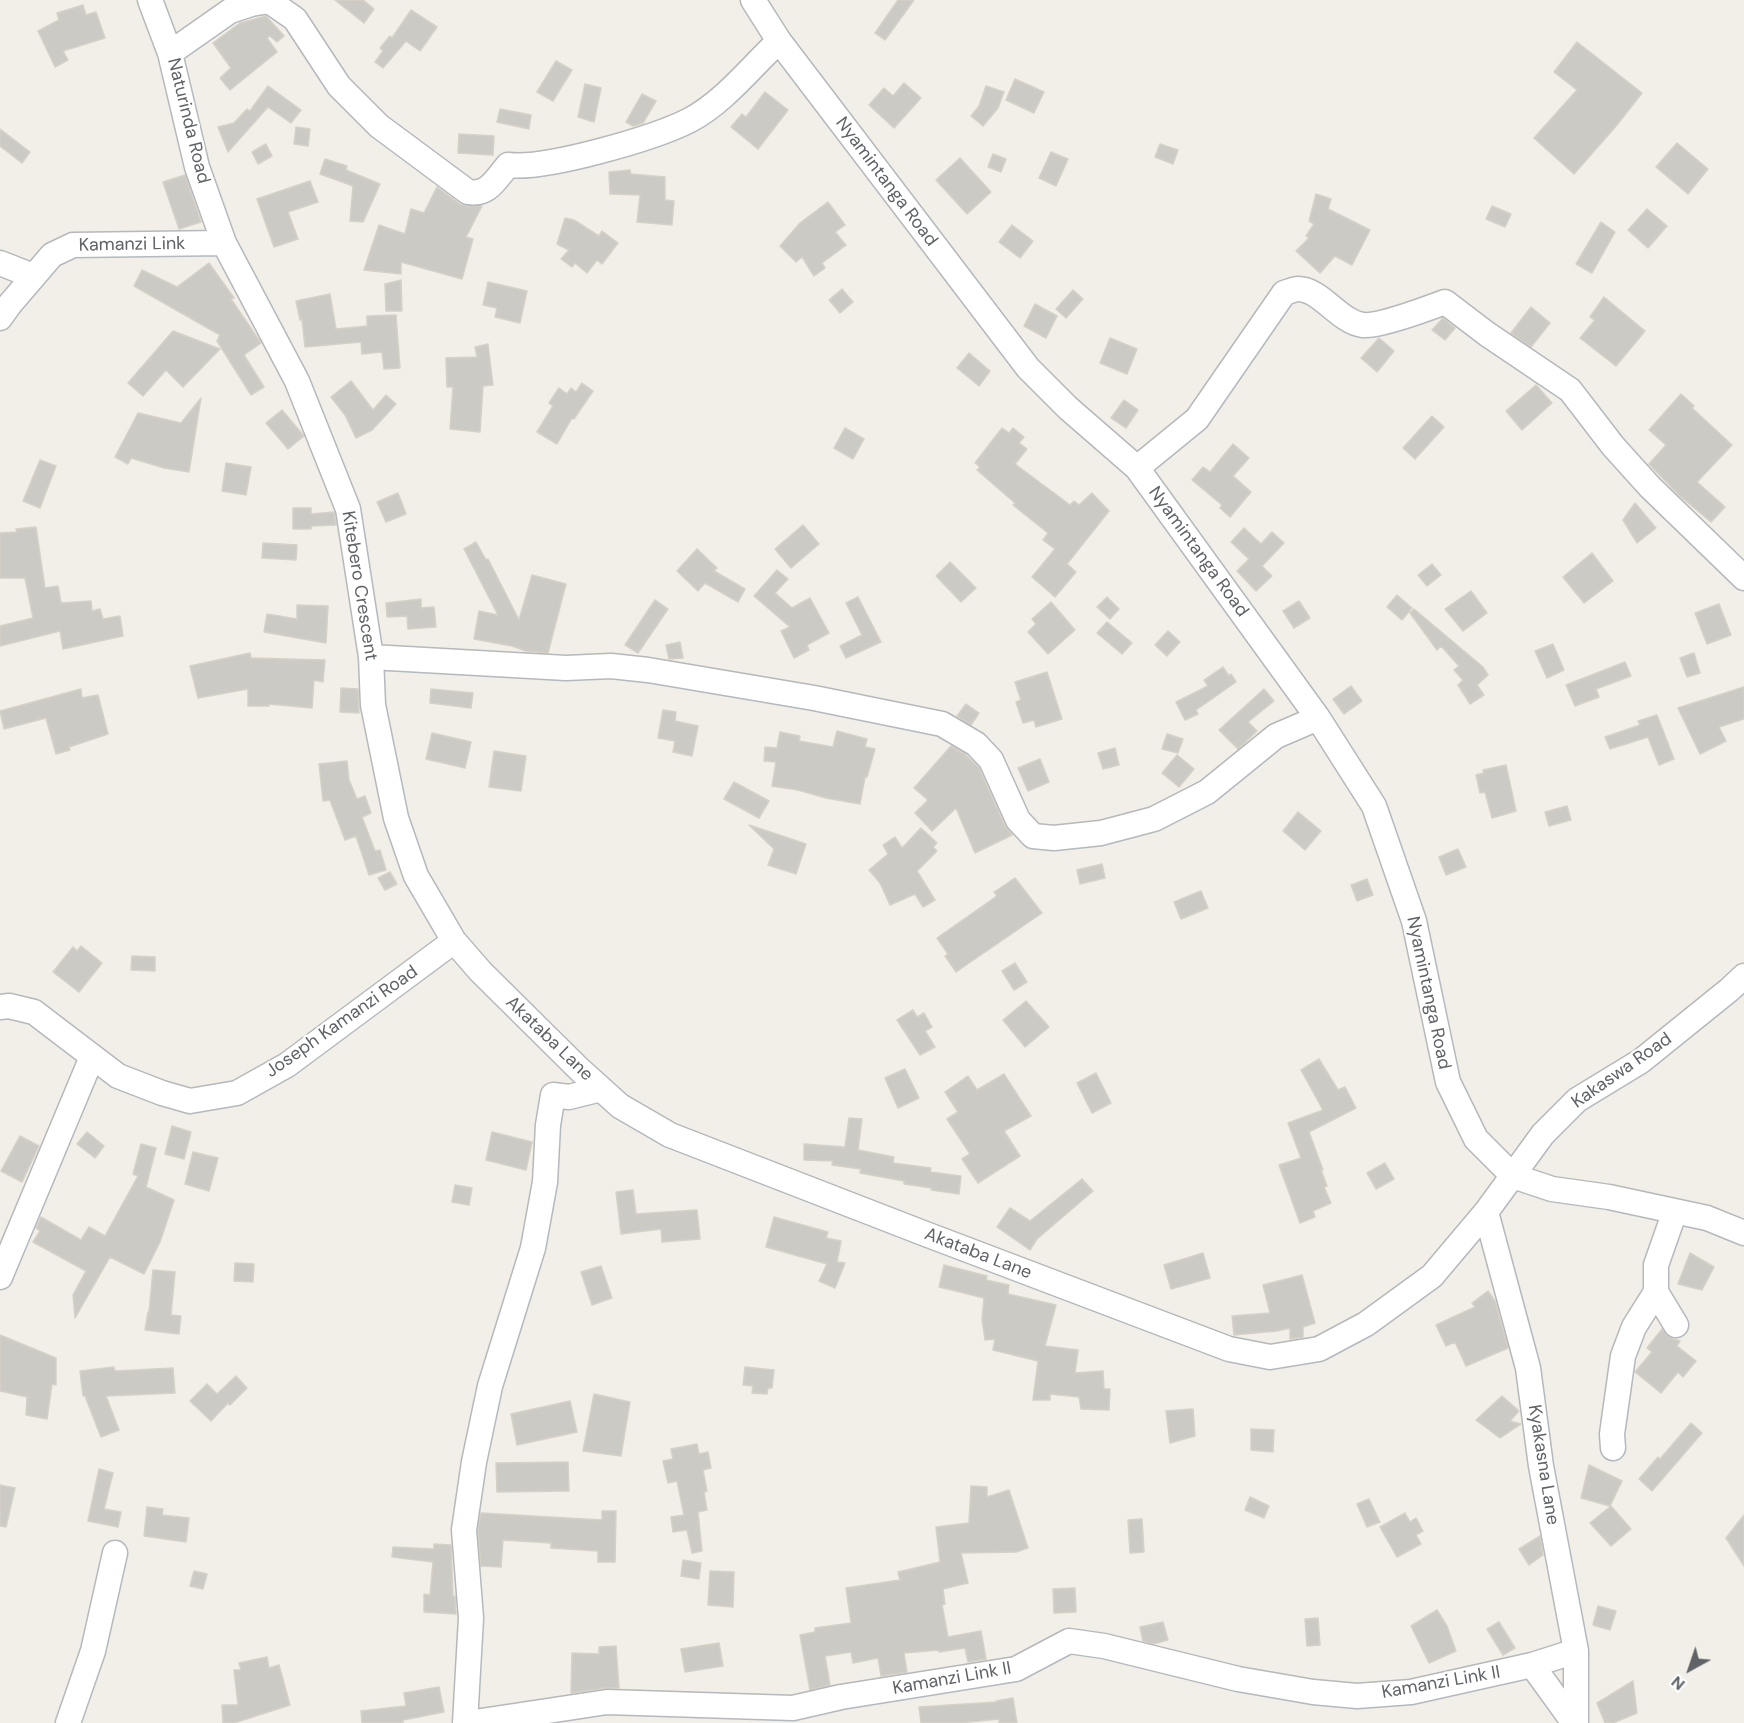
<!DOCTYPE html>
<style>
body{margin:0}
#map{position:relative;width:1744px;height:1723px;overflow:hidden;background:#f1efe8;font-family:"DM Sans",sans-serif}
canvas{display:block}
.north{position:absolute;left:1660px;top:1639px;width:60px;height:60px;-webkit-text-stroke:4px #fff;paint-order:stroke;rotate:220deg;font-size:16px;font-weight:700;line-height:24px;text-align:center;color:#5f6368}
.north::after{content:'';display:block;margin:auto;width:21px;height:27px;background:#5f6368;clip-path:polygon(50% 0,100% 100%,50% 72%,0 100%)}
</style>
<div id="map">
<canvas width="1744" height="1723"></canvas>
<div class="north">N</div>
</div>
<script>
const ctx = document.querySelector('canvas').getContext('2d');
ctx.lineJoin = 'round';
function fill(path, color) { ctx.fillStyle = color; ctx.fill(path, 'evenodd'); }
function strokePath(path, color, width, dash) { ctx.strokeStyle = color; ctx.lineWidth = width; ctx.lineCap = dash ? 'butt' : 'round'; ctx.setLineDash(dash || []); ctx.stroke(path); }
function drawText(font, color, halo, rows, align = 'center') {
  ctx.font = font + ' "DM Sans",sans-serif'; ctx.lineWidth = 4.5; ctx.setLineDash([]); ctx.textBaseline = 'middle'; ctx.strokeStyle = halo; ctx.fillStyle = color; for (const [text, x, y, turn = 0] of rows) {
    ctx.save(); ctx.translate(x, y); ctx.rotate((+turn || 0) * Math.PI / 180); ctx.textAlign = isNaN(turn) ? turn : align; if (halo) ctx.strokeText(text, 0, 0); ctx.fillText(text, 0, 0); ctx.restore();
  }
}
const building = new Path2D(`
 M335,0h28l11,9 -10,14z
 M898,0h16l-29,40 -10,-7z
 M83,5l3,10 10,-3 9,26 -42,13 5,9 -13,7 -17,-36 21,-11 -2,-7z
 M411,10l26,17 -17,24 -14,-10 -23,27 -8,-6 8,-11 -3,-3 10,-12 2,2z
 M266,16l18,20 -7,6 -7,-6 -3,2 10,14 -47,38 -10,-12 11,-10 -18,-25 27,-20z
 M1577,42l65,51 -25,32 -43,49 -40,-36 43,-48 -23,-18z
 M556,61l16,9 -19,31 -16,-9z
 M1015,79l29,13 -10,21 -28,-13z
 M904,83l17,15 -27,30 -25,-23 15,-17 9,8z
 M585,84l16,4 -7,34 -16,-5z
 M268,86l33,24 -10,13 -23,-16 -40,45 -10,-25 16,-4 13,-14 3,2z
 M986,86l18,6 -6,16 -15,18 -12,-10 8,-10z
 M765,92l23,18 -30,39 -27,-22 11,-13 4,3z
 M642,94l14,7 -13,22 -10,3 -7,-4z
 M500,109l31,6 -2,14 -32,-7z
 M296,127l14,2 -2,17 -14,-2z
 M0,129l30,23 -8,11 -22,-17z
 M459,134l35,2 -1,19 -35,-2z
 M1677,143l31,26 -20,25 -32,-27z
 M266,144l6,12 -14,8 -6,-12z
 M1160,144l18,6 -5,14 -18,-7z
 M1051,152l17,7 -12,27 -17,-8z
 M993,154l13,5 -5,13 -13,-5z
 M960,158l31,34 -24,22 -31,-34z
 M325,159l22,7 -1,4 34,14 -17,38 -13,-1 3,-35 -33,-12z
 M630,170l1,4 34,3v23l9,1 -2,24 -35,-3 3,-27 -30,-1 -1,-22z
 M185,175l16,47 -22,7 -16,-47z
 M310,181l8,21 -30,10 10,27 -24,8 -17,-48z
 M437,187l23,17 7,2h15l-16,31 7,2 -11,40 -61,-17v12l-37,-4 15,-45 26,9 6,-25 13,4z
 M1316,194l15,5 -3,10 42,21 -18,35 -17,-9 -15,17 -24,-22 13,-13 -3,-2 8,-12 -5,-3z
 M828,202l17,23 -10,7 11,13 -24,18 3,5 -11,8 -12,-19 -6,5 -16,-16 20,-23z
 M1492,206l19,8 -6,13 -19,-8z
 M1647,209l20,17 -19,22 -20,-18z
 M565,218l9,2 25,16 3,-5 16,12 -16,21 -5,-4 -10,13 -12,-10 -3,4 -11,-8 8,-9 -12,-6z
 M1601,222l14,10 -23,41 -16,-9z
 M1012,225l21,16 -13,17 -21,-16z
 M209,263l25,35 -3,1 30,44 -17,12 20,32 -13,8 -34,-54 3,-6 -86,-49 8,-16 35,17z
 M401,280l1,31h-16l-1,-27z
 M488,282l39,9 -7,32 -25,-6 2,-9 -14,-3z
 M842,289l11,13 -13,11 -11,-13z
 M1073,290l10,9 -17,19 -10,-9z
 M330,294l6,35 31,-3v-10l29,-1 4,53 -16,1 -2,-17 -20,2 -1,-12 -56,5 -3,-28 -2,1 -4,-19z
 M1604,297l41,34 -29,35 -36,-28 15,-18 -5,-3z
 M1035,304l22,12 -11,22 -22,-12z
 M1531,307l19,16 -19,24 -20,-14z
 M1443,318l12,10 -10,12 -13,-10z
 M173,331l47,18 -37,38 -17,-17 -23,26 -15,-13z
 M1110,338l27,11 -10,25 -27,-11z
 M1379,338l15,13 -17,21 -16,-14z
 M488,344l5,41 -10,1 -3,46 -30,-3 3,-42h-6l-1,-29 31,-1 -2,-10z
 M969,353l21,18 -11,15 -22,-18z
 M351,381l22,29 13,-15 10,9 -24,26 -16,8 -11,-23 -14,-18z
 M582,383l11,8 -19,28 -2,-1 -15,26 -20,-12 16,-26 -4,-3 10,-15 8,6 4,-6 5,4z
 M1536,385l16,18 -30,27 -16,-19z
 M1681,394l13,12 -2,2 40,37 -35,37 28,25 -14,15 -31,-26 -31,-32 17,-19 -17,-15z
 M201,398l-12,74 -25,-4 -33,-10 -3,6 -13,-7 23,-44 43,10z
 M1124,400l14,10 -12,18 -15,-10z
 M282,410l22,26 -16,13 -22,-26z
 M1432,416l12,11 -29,32 -12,-11z
 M845,428l19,11 -11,20 -19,-11z
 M1002,428l7,5 4,-5 11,9 -5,6 8,6 -12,15 55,41 4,-4 5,4 13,-12 17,18 -42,53 9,8 -21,25 -23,-20 23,-28 -12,-9 5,-7 -35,-28 2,-2 -38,-33 3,-3 -5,-4z
 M1233,444l16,14 -16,18 18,16 -21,25 -10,-9 2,-3 -30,-25 11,-13 7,5z
 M40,460l16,6 -16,42 -17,-7z
 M226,463l25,4 -5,28 -24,-4z
 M398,493l8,21 -20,8 -9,-20z
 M1635,503l21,25 -19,15 -14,-23z
 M293,508h18v6l23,-2 2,13 -25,1v3h-18z
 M803,525l16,19 -28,24 -16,-19z
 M36,527l9,61 13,-2 3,17 30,-2 1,10 8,-2 3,10 17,-3 3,20 -60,13 -3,-18 -60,15v-20l33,-8 -8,-40h-25v-45l17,-1 -1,-3z
 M1244,528l17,16 11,-12 12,11 -22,23 10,10 -16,15 -19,-20 12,-12 -18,-17z
 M476,542l10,18 2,-1 31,61 13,-45 34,9 -18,69 -22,-2 -14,-5 -38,-7 5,-28 19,4 -34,-66z
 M263,543l34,2 -1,15 -34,-2z
 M697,549l20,19 -3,3 31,18 -7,13 -33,-19 -7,8 -21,-20z
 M1592,553l21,28 -29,22 -21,-26z
 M950,562l26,26 -15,14 -25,-26z
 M1432,564l9,11 -14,11 -9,-11z
 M777,570l11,9 -13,14 17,15 18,-10 19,35 -22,12 2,5 -15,8 -13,-27 9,-4 -36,-31z
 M1471,591l16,22 -24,18 -18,-22z
 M1397,595l15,13 -10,12 -15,-13z
 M858,597l23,45 -35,16 -6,-12 22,-11 -16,-32z
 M1107,597l12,12 -9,10 -13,-12z
 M421,599v9l13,-1 2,20 -28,2 -1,-13 -20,1 -1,-14z
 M655,600l13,9 -30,44 -13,-8z
 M1299,601l11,17 -16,10 -11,-17z
 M1051,602l24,28 -27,24 -20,-22 8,-8 -4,-5z
 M1719,604l12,31 -24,9 -12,-31z
 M297,605l31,1 -2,37 -62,-11 3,-18 30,5z
 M1414,609l69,58 5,8 -11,10 7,10 -14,9 -12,-19 5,-5 -9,-10 5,-4 -18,-20 -4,4 -27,-37z
 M1107,622l25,21 -10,11 -25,-21z
 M1168,631l12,11 -13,14 -12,-11z
 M680,642l3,16 -14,1 -3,-14z
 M1553,644l11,26 -17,8 -12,-27z
 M250,653l1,5 74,2 -2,22 -9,-2 -2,28 -43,-4v2h-21v-17l-50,9 -8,-32z
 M1694,653l6,20 -13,4 -7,-19z
 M1625,662l6,14 -35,13 3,8 -24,9 -9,-21z
 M1223,667l6,9 2,-2 5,8 -40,28 2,4 -13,6 -9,-18 32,-16 -4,-6z
 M1047,672l15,47 -26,8 -2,-7 -11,3 -7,-21 5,-2 -6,-18z
 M1351,686l11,15 -18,13 -11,-15z
 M1744,687v32l-25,8 7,14 -26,13 -22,-46z
 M341,688l17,1 1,24 -19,-1z
 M81,689l1,9 16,-3 10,39 -39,13 1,3 -14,4 -10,-36 -42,11 -4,-18z
 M431,689l42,4 -2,15 -41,-5z
 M1264,689l10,12 -26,21 9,9 -19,18 -19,-19z
 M966,704l13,9 -8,12 -14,-9z
 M663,710l13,2 -1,9 23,5 -6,30 -19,-4 2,-11 -17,-3z
 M1657,715l17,44 -15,6 -11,-28 -38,12 -5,-12 35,-12 -2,-4z
 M837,731l30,8 -2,8 10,2 -8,28h-2l-5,27 -34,-6 -28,-8 -26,-4 4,-24 -12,-1 1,-14 12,1 3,-16 20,4 -1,5 34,6z
 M432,733l39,9 -6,26 -39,-9z
 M1167,734l16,5 -5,14 -16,-4z
 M951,746l14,8 14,14 26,58 7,9 -37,18 -19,-45 -24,23 -17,-18 13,-13 -14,-12z
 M1115,748l4,17 -16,4 -5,-16z
 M494,751l32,5 -5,35 -32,-4z
 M1177,755l17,14 -15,18 -17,-14z
 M1040,759l9,23 -21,9 -10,-23z
 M347,761l2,19 8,19 8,-3 6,17 -9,4 13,34 5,-1 6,20 -17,5 -13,-39 -11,4 -15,-40 -7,1 -4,-37z
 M1506,765l10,46 -24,7 -7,-26 -5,1 -4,-18 8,-2 -1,-3z
 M734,782l35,19 -10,17 -35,-19z
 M1567,806l4,14 -22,6 -4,-14z
 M1298,812l23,19 -16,19 -22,-19z
 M749,825l57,19 -10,30 -28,-9 6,-16z
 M921,828l16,15 -4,4 4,4 -20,20 18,29 -12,7 -8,-13 -25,11 -10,-22 -11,-13 19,-16 -5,-9 12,-8 7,11z
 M1458,849l8,18 -20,8 -7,-18z
 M1102,864l3,14 -25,6 -3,-14z
 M390,872l7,12 -12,6 -7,-12z
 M1015,878l27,35 -86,59 -11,-16 3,-2 -11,-16 60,-42 -3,-4z
 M1367,879l6,16 -16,6 -6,-16z
 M1201,891l7,17 -27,11 -7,-17z
 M81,946l21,17 -23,29 -26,-20 20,-25 4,4z
 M132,956l23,1v14l-24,-1z
 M1015,963l12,19 -13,8 -12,-19z
 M1026,1001l23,26 -24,20 -22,-27z
 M913,1010l4,7 7,-4 8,14 -7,4 10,16 -15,8 -23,-35z
 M1319,1059l19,31 7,-3 11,21 -47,24 14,38h-2l6,16 -3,1 7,16 -18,8 2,6 -15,6 -21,-58 22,-7 -13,-35 35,-13 -22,-40z
 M905,1069l14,29 -21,10 -13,-30z
 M1096,1073l15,30 -19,10 -15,-30z
 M1004,1074l27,42 -27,15 16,25 -42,27 -16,-24 8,-5 -23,-35 11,-7 -13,-20 23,-16 9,14z
 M849,1118l13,1 -4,31 36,7 -1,6 38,5 -1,4 31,4 -2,18 -28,-4 1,-2 -28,-4v-3l-44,-8 1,-4 -29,-4 1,-4 -29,-1v-16l41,3z
 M172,1126l19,6 -7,27 -19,-5z
 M87,1132l17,14 -9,12 -18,-14z
 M492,1132l40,10 -6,28 -40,-10z
 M20,1136l19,10 -17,36 -21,-11z
 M141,1144l15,4 -10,39 28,13 -14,42 -16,32 -34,-17 -35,61 -2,-23 13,-24 -53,-29 7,-11 -4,-3 5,-11 40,23 8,-13 16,9 33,-60 -5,-2z
 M193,1152l25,6 -9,33 -24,-7z
 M1385,1163l9,16 -18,10 -9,-16z
 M1082,1179l11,12 -56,48 -7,11 -33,-23 13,-19 20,13z
 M455,1185l17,3 -3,17 -17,-3z
 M633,1190l3,24 61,-4 3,29 -38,3 -1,-13 -40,5 -5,-42z
 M774,1217l54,15 -2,6 15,3 -4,21 8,1 -10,25 -16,-7 8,-17 -61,-17z
 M1203,1253l7,25 -39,11 -7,-24z
 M1690,1253l24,14 -12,23 -24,-6z
 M235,1263l19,1 -1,18 -19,-1z
 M944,1265l43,11 -1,4 23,5 -1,9 48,11 -11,41 33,4 -3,23 28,-2 1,18h6l-1,21 -28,-1 -2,-12 -29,-3v6h-17l5,-39 -45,-11 2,-11 -10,1 -3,-21 2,-21 -45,-11z
 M601,1266l11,32 -20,7 -11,-33z
 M153,1270l22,2 -4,43 10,1 -2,18 -34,-4 3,-18h1z
 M1302,1275l13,48 -12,4v10l-13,2v-11l-13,3 -43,4 -2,-19 38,-3 -7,-28z
 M1488,1291l7,10 13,47 -42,18 -11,-24 -9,4 -10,-21 39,-18 -3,-4z
 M1662,1329l7,8 11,4 -3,5 19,15 -13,16 -5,-5 -17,21 -26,-21 17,-20 -5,-4z
 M0,1335l56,23v27l-4,-1 -5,35 -21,-4 1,-18 -27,-6z
 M114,1367l1,4 58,-3 2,25 -69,3 13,34 -18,7 -16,-41h-2l-3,-25z
 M745,1367l29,3 -2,18h-4l-1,6 -15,-1 1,-7 -10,-1z
 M236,1376l11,12 -17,17 -2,-2 -17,18 -21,-20 17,-17 10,10z
 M594,1394l36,8 -9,54 -38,-5z
 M1502,1396l17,15 -9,10 11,3 -21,14 -24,-18z
 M570,1401l7,31 -60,13 -6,-31z
 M1193,1409l2,27 -25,7 -4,-32z
 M1691,1423l11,10 -50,58 -13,-12 19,-22 2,2z
 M1251,1429l23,1 -1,22 -22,-2z
 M697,1444l2,10 9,-2 3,16 -8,2 4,21 -3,1 3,18 -9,2 4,39 -10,2 -5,-23 -14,2 -2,-15 13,-2 -7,-34 -9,2 -5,-22 10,-2 -2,-10z
 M568,1462l1,29 -72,1 -1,-29z
 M1589,1465l33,16 -12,25 -29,-8z
 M99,1469l14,4 -9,36 17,3 -3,15 -30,-6z
 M0,1485l15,3 -9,39 -6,-1z
 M971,1486l16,1v10l22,-7 19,58 -12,4 -55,1 7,30 -25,6 2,15 -3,1 6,32 33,-6 5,28 -18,3 -3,-14 -26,4 -1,-2 -34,3 3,19 -26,4 -3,-18 -25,5 -2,-11 -26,4 5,29 -20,5 -10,-55 15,-3v-4l36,-5 -5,-35 54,-8 -2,-8 42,-10 -4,-35 33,-4z
 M1250,1497l19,9 -5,12 -19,-8z
 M1369,1499l11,23 -13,5 -10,-23z
 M1611,1506l20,23 -20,17 -21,-23z
 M147,1507l16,2 -1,6 27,3 -3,24 -42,-6z
 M602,1511h14l-1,51h-17v-11l-47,-3v-5l-48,-3 -2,27 -20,-1 -3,-36 3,-17 121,7z
 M1405,1513l5,9 6,-4 7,13 -7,4 5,9 -24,13 -17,-30z
 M1744,1515v51l-18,-28z
 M1142,1519l2,33 -14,1 -2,-33z
 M1540,1536l3,19 -14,10 -10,-16z
 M434,1544l17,1 2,51h2l1,18 -32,-2v-18l6,1 3,-33 -41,-5 1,-10 41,2z
 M683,1560l18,3 -2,16 -18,-3z
 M194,1571l13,3 -4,15 -13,-3z
 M710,1571l24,1 -1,35 -25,-2z
 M1075,1588l1,24 -22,1 -1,-24z
 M1598,1606l18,5 -6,19 -17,-5z
 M1437,1610l10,16 9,25 -27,12 -18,-37z
 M1318,1618l2,27 -13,1 -2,-27z
 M1163,1622l5,18 -15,4 -10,-3 -3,-14z
 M1499,1622l16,26 -12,7 -16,-26z
 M719,1643l4,23 -38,6 -4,-23z
 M616,1646l3,42h-14l-34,5 1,-40 27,1v-7z
 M267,1657l2,11 10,-3 11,40 -56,18h-11l-1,-18h16l-4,-35h7l-2,-7z
 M1633,1681l4,32 -24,10h-8l-8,-20z
 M439,1687l5,25 -41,8v3h-41l-1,-12 45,-5 -2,-13z
 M1013,1698l4,25h-18v-4l-39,4h-39l-2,-16 77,-5v-1z`);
const minor = new Path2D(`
 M150,0l20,53 27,114 27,76 73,138 51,128 23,148 2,48 23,113 20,58 38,65 27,31 98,97 41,37 50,29 253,98 306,116 41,8 49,-8 47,-25 66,-48 54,-64 57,-78 34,-34 64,-39 88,-71 15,-14
 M753,0l26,41 249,327 40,40 69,60 181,250 56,88 40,115 34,161 28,57 37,37 39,13 57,8 98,21 37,15
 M170,53l60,-42 21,-7 18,-3 26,18 44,67 40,40 89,66c20,4 28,-13 40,-27 37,5 147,-27 182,-45 34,-18 61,-53 89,-79
 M0,263l33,13
 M0,318l10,-14 42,-49 21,-10 151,-2
 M1137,468l60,-49 87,-126c4,-1 10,-4 14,-4 23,0 41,33 65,36 15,2 66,-17 82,-23l42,32 83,56 43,56 37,41 94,91
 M371,657l195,11 45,-2 37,4 166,28 128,26 34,20 15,16 27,60 15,16 21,2 47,-5 53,-14 53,-27 69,-56 42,-18
 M0,1007l9,-1 25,6 84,64 44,17 28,8 47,-8 50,-28 167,-124
 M1675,1211l-19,54v27l20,33
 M1486,1212l42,156 13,98 35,185v72
 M0,1277l92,-220
 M1613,1448l-1,-14 11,-78 11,-29 22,-35
 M1532,1665l42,58
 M68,1723l25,-72 22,-98
 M465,1723l6,-105 -7,-88 10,-68 16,-76 43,-138 12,-66 3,-57 5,-30 16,2 32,-8
 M468,1723l139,-21 186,6 48,-11 175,-28 53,-28 35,5 134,33 75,13 44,4 54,-4 121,-27 44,-14`);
const streetNames = [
 ["Naturinda Road",188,121,76],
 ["Nyamintanga Road",886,182,53],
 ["Kamanzi Link",132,245,-1],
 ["Nyamintanga Road",1198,552,54],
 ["Kitebero Crescent",359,586,81],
 ["Nyamintanga Road",1428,993,78],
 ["Joseph Kamanzi Road",342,1022,-35],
 ["Akataba Lane",549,1039,44],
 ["Kakaswa Road",1622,1071,-35],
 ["Akataba Lane",978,1254,21],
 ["Kyakasna Lane",1543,1465,81],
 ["Kamanzi Link II",952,1679,-10],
 ["Kamanzi Link II",1441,1683,-10]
];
fill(building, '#cccac5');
strokePath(building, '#d6d1c6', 1.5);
strokePath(minor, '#b5b8bc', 27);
strokePath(minor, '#fff', 24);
drawText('18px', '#5f6368', '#fff', streetNames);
</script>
